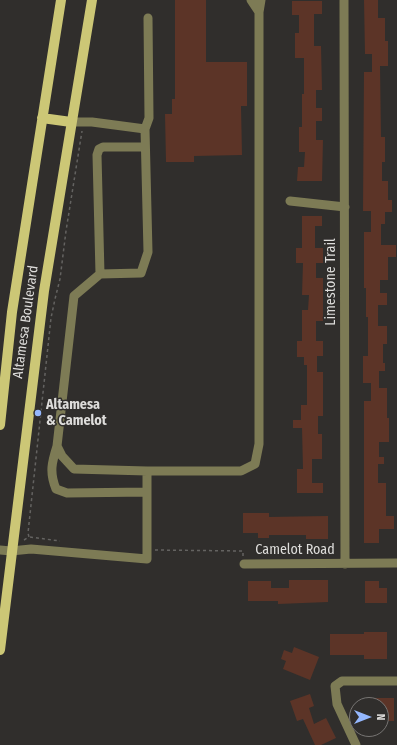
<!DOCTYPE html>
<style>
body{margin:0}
#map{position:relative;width:397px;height:745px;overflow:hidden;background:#302e2c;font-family:"Fira Sans Condensed",sans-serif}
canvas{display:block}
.north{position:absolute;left:349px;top:697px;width:40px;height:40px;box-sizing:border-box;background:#302e2c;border:1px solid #767472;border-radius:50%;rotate:90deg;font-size:11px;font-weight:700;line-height:16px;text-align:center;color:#dedddb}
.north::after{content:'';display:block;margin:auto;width:14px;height:18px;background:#94b7fd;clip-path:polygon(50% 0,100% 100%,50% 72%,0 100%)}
</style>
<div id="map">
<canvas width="397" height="745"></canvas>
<div class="north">N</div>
</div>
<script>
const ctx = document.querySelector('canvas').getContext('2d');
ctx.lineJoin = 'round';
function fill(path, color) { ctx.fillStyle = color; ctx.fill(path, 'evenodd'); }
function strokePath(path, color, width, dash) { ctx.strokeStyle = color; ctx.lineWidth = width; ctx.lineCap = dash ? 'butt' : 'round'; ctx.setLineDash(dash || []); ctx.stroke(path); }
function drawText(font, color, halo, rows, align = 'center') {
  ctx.font = font + ' "Fira Sans Condensed",sans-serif'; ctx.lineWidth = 3; ctx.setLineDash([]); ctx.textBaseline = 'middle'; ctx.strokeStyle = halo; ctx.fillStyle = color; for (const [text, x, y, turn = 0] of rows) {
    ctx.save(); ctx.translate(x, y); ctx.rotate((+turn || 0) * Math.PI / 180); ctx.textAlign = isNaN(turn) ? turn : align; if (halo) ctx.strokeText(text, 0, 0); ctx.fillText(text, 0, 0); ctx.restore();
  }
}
const building = new Path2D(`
 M175,0h31v62h41v44h-6l1,49 -48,1v6h-28l-1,-48h7v-15h3z
 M364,0h14v18h7v23h3v25h-8l1,71h4v25h-3v19h6v19h4v12h-7v12h-4v21h15v12h-8v23h-8v13h7v12h-9v21h9v18h-4v19h2v8h-6v17h8v30h2v24h-10v15h5v7h-6v19h8v33h8v13h-15v14h-15v-142h7v-18h-8v-27h5v-39h-2v-29h-2v-56h7v-21h-8l1,-139h8v-18h-7z
 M292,1h30v13h-8v32h7l1,44h-6v18h6v13h-6v19h7l-1,41h-25l1,-14h6l1,-15h-6v-25h3v-33h2v-36h-9v-25h4v-18h-7z
 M302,216h20v10h-7v22h8v15h-7v15h7v43h-7v20h7v15h-6v16h6v44h-5v18h4v25h-10v24h11v10h-26v-24h6l-1,-41h-9v-8h8v-15h6v-40h-3v-8h-7v-16h5v-31h6l1,-15h-7l1,-32h-7v-15h6z
 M243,513h26v4l59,-1v23h-22v-4h-37v3h-11v-5h-15z
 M289,580h39v22l-50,2v-3h-30v-20h23v7h18z
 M365,581h14v7h8v15h-22z
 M364,632h23v27h-23v-4h-34v-21h34z
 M294,647l25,10 -9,23 -27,-11 3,-8 -5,-2 3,-9 8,3z
 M310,694l4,12 -5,2 5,16 12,-6 10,20 -15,7h-6l-12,-26 -6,2 -7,-20z
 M370,698h24v23h-13v-16h-11z`);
const path = new Path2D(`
 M30,537l30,4
 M24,540l5,-3 -1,-4 23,-215 4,-19 5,-20 6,-48 16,-100
 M155,550l88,1v5`);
const minor = new Path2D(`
 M251,0l8,12
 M344,0l1,564
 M71,122h21l53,7 3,123 -7,21 -41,1 -3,-119 2,-6 4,-2h42
 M145,129l4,-11 -1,-100
 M290,201l55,6
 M57,446l17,-150 26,-22
 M147,471l-73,-2 -12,-13 -5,-10c-5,16 -8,26 -1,43l11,4 80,-1
 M0,550l11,1 20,-2 116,10v-88h94l14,-7 4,-20v-432l2,-12
 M244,564l153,-1
 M356,745l-19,-41 -2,-18 7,-5h55`);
const major = new Path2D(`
 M42,118l29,4
 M0,425l12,-113 49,-312
 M0,650l44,-359 48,-291`);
const markers = [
 [38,413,4,"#94b7fd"]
];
const streetNames = [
 ["Limestone Trail",331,282,-90],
 ["Altamesa Boulevard",26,322,-82],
 ["Camelot Road",295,550]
];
const poiNames = [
 ["Altamesa",46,405],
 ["& Camelot",46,421]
];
fill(building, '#5c3427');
strokePath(path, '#646361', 1.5, [3, 3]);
strokePath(minor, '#7d7b55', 9);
strokePath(major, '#ccc776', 10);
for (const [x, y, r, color] of markers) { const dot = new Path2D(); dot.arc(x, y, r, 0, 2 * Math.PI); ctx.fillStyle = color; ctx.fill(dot); strokePath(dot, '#302e2c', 1.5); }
drawText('14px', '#dedddb', '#302e2c', streetNames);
drawText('bold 14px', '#dedddb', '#302e2c', poiNames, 'left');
</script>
